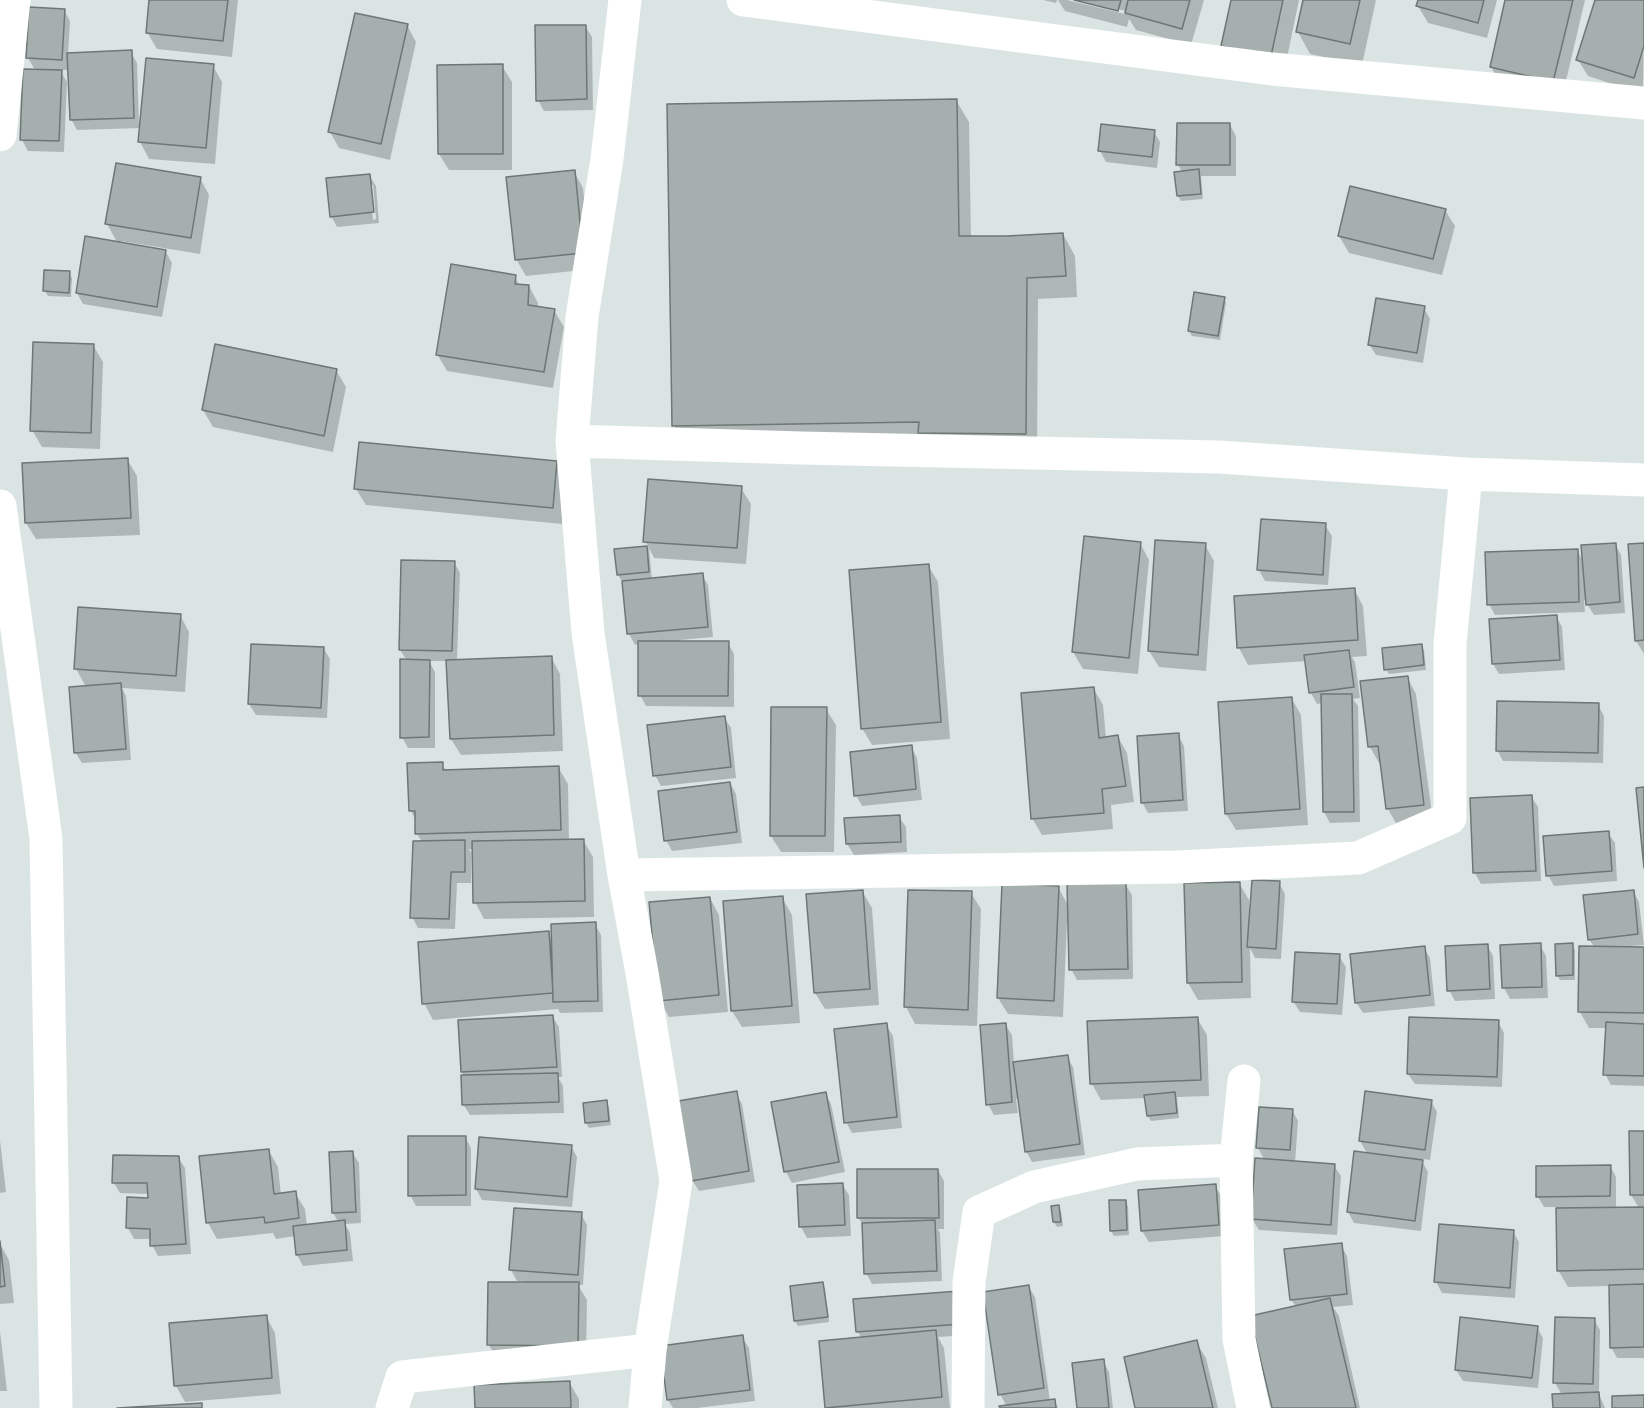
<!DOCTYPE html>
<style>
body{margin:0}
canvas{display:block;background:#dae5e3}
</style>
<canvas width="1644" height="1408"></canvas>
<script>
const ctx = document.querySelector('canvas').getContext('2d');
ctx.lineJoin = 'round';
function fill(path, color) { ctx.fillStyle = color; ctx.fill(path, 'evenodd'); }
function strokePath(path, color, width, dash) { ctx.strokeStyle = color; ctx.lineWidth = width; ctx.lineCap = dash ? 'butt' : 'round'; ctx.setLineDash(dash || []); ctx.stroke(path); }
const shadow = new Path2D(`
 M151,0h87l-6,57 -75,-8 -10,-17z
 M1043,0h14l-1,3z
 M1058,0h9l58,14 1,-3 -46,-11h124l-13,45 -55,-15 -7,-11 -2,8 -62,-16z
 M1233,0h66l-16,77z
 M1305,0h71l-14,65 -52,-11 -12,-22z
 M1420,0h77l-10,38 -59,-15 -10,-17z
 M1507,0h78l-23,98 -61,-14 -10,-17z
 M1597,0h47l-1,94 -55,-18 -10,-16z
 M64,10l6,11 -2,33 63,-2 6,11 2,61 74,-58 9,16 -7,82 -66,-5 -9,-17 1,-14 -64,2 -6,-11 -2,-49h-9l7,12 -3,70 -36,-1 -6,-11 13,-70 -7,-12z
 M407,25l9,17 -26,118 -51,-12 -9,-16z
 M585,26l7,11 1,73 -49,1 -6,-11z
 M502,66l10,16v88h-63l-10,-16z
 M956,100l13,22 2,115 92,-3 12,22 2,41 -39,2 -1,157 -351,-9 -12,-21z
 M1230,125l6,11v40h-35l2,23 -22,2 -3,-5 -2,-23h7l-5,-8z
 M1154,132l6,10 -3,26 -51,-6 -6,-11z
 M574,172l9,16 9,81 -66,7 -10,-17z
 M369,175l7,11 3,37 -42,4 -6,-11zM370,185h3l3,34 -3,1z
 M200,178l9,17 -9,59 -79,-13v3l45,8 6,11 -10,54 -79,-13 -6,-11 41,-49 -11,-20z
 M1445,210l10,16 -13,49 -93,-22 -10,-17z
 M69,273l3,5 -1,19 -23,-1 -3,-5z
 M515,277l5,9h9l9,17v5l16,2 10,17 -11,61 -106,-17 -10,-17z
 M1224,298l2,5 -6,37 -28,-4 -3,-5z
 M1424,308l6,11 -7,44 -47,-8 -7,-11z
 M93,345l10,17 -3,87 -58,-2 -10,-17z
 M336,370l10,17 -13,65 -120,-25 -10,-17z
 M127,459l10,17 3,59 -104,4 -10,-16 -3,-59z
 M557,462l9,17 -4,45 -196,-19 -10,-16z
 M741,488l10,16 -5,60 -92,-6 -5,-10 3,32 50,-5 6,10 5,52 -33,3v3h48l6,11v53l-88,-1 -6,-11v-51l-5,1 -6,-11 -5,-54h-3l-3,-5 -2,-24 33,-3 -4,-7z
 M1325,525l7,11 -4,49 -63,-4 -6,-11z
 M1140,543l9,17 -11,114 -55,-5 -10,-17z
 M1615,544l6,11 4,58 -31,2 -10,-16 1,13 -90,3 -6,-11 88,-54 7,13z
 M1205,545l9,16 -8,110 -47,-4 -10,-16z
 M1644,545v109l-8,-13z
 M454,562l6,11 -3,88 94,-4 9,17 3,77 -102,4 -10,-16 -3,-78h-19l6,11v76h-27l-6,-11 5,-76 -7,-11z
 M928,565l10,17 12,157 -78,6 -10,-17z
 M1354,589l9,17 4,50 -15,1 3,5 5,36 -7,1 5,7 2,116 -30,1 -6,-11 -2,-109 -5,1 -6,-11 -4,-32 -59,4 -9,-17 -4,-51z
 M80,609l100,6 9,17 -4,60 -63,-4 4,8 5,64 -49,3 -7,-11 11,-65 -10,-18z
 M1556,616l6,11 3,43 -66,4 -6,-10z
 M1421,645l3,5 2,20 -37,4 -3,-5z
 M324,649l6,10 -3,59 -71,-3 -7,-11z
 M1407,677l9,17 17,127 -36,4 -9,-16 -6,-46h-3l-9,-16z
 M1094,689l9,16 3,33 12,-1 9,16 7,49 -23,3 2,24 -71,6 -10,-17z
 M1292,699l9,16 7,110 -72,5 -10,-16z
 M1598,705l6,11 -1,47 -100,-2 -6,-11z
 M826,709l10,16 -2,127h-53l-10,-16z
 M724,717l7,11 5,50 -75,8 -6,-11z
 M1178,735l6,11 4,65 -40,2 -6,-11z
 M911,747l6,11 5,42 -60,6 -6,-11z
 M442,764l4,7 112,-4 10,17 1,56h14l10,17 1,60 -110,2 -9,-17 -1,-53h-5l2,4v30h-14l-2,46 -37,-1 -6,-11 10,-75 -5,-8 -1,-13 -5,-10 -2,-46z
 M730,783l6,11 6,49 -70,8 -6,-11z
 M1531,796l7,11 3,74 -60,3 -6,-11 -4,-74z
 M899,817l7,10 1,25 -53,3 -7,-11z
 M1608,833l7,10 2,38 -63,5 -6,-11z
 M1239,883l10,17v14h2l28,-31 6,11 -4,65 -26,-1 -5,-10 1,50 -53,2 -10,-17 -2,-99z
 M1125,884l7,11 1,84 -56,1 -6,-11 -1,-47h-3l-4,95 -55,-3 -10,-16 60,-111 11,20z
 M862,891l10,17 7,97 -54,4 -10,-16z
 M909,891l62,2 10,16 -4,117 -62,-2 -9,-17z
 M1633,891l6,11 5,43 -14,1v2l14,1v137l-33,-1 -6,-11 2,-46h-18l-9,-16 15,-64 -6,-9z
 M710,898l9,17 9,97 -59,5 -10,-17z
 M782,898l10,17 8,108 -58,4 -10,-16z
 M595,924l6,11 2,77 -43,1 -2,-4 -125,11 -9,-17 124,-70 4,8z
 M1487,945l6,11 2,43 -40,2 -6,-11z
 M1540,945l6,11 2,42 -38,1 -6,-11 -2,-42z
 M1572,945l3,5v30h-15l-3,-5z
 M1424,948l6,10 5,48 -72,7 -7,-11z
 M1339,956l7,11 -4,48 -42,-3 -7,-11z
 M552,1016l7,11 3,50h-4l5,9 1,27 -94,2 -7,-11 2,-27 -3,-5z
 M1197,1018l10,17 2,61 -32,1 2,21 -28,3 -3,-5 -2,-18 -45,2 -9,-16z
 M1498,1022l6,11 -2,54 -87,-3 -7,-10z
 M1005,1024l7,11 2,29 53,-7 6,10 12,88 -53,7 -6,-11 -7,-52h-3l2,14 -24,2 -6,-11z
 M886,1025l7,11 9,92 -50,5 -6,-11z
 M736,1093l6,11 13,78 -56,9 -7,-11z
 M825,1093l6,11 14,68 -53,11 -6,-11 -13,-69z
 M1431,1101l6,11 -7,48 -9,-1 7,13 -7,59 -67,-8 -6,-11 20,-57 -8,-14z
 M606,1102l3,5 2,18 -22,3 -3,-5z
 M1292,1110l6,11 -3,42 39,3 7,10 -4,59 -78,-5 -7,-11 13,-58 -7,-13z
 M1644,1132v226h-27l-6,-11 -1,-61 -42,1 -10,-17 -1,-63h-13l-6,-10 72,-31 6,11v32l23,-1 -8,-13z
 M465,1137l6,11v58h-55l-6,-11z
 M0,1140l6,52 -6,1z
 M571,1146l6,11 -5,50 -90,-7 -6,-11z
 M269,1151l9,16 3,28 14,-2 10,16 2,17 32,-3 -6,-10 19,-61 7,11 2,60 -16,1 5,9 3,28 -50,5 -6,-11 -1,-19 -20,3 -3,-6 -56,6 -9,-16z
 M178,1157l7,11 6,86 -33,2 -6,-11v-6h-18l-6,-11 21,-29v-5l-29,-1 -6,-10z
 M938,1170l6,11v48h-6l2,4 2,48 -70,3 -6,-11 -2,-46 -6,-10z
 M842,1184l7,11 2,41 -44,2 -6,-11z
 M1215,1186l6,10 3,40 -75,6 -7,-11z
 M1125,1201l3,5 1,29 -15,1 -3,-5z
 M1058,1207l3,5 2,14 -6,1 -3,-5z
 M581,1214l6,11 -4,60h-5l9,15 -1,62 -88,-1 -9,-16 35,-61v-3h-7l-6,-11z
 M1513,1231l6,11 -4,56 -73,-5 -6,-11z
 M0,1244l9,16 5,43 -14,1z
 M1341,1245l6,11 6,49 -20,2 6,9 21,92h-86l22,-101 -5,-8z
 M822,1283l3,5 4,34 -31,4 -3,-5z
 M1028,1286l7,11 15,104 4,-1 4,8h-57l6,-1 -7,-13z
 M958,1293l9,42 -29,2 6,11 6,60h-123l35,-69 -4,-7z
 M266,1316l9,17 6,61 -96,8 -9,-16z
 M1594,1319l6,11 -1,64 6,14h-51l8,-13 -7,-12z
 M1537,1327l6,11 -5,50 -75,-7 -7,-11z
 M0,1331l7,60h-7z
 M742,1337l7,11 6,53 -58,7h-24l-5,-8z
 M1196,1342l10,16 12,50h-81z
 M1103,1361l6,11 4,36h-35z
 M569,1382l10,17v9h-103z`);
const building = new Path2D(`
 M149,0h79l-5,41 -77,-8z
 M1074,0h47l-3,11z
 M1128,0h62l-8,29 -57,-16z
 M1231,0h52l-12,56 -50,-10z
 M1303,0h57l-10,44 -54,-12z
 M1418,0h66l-6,23 -62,-17z
 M1505,0h68l-20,82 -63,-15z
 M1595,0h49v46l-10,32 -58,-18z
 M29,7l36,2 -3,51 -36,-2z
 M355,13l53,11 -27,120 -53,-12z
 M535,25h51l1,74 -51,2z
 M132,50l2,68 -64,2 -3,-67z
 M146,58l68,6 -8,84 -68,-6z
 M503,64v90h-65l-1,-89z
 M23,69l39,1 -3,71 -39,-1z
 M957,99l2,137h48l56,-3 3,43 -39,2 -1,156 -108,-1 1,-11 -247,4 -5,-322z
 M1177,123h53v42h-54z
 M1101,124l54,6 -3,27 -54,-6z
 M116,163l85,14 -10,61 -86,-14z
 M1199,169l2,25 -24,2 -3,-24z
 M575,170l8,83 -68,7 -9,-83z
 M370,174l4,38 -44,5 -4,-39z
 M1350,186l96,23 -13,50 -95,-23z
 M85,236l81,14 -9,57 -81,-14z
 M451,264l65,11 -1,9 14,1 -1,20 27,4 -11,63 -108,-17z
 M44,270l26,1 -1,22 -26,-2z
 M1194,292l31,5 -7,39 -30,-5z
 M1376,298l49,8 -8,47 -49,-8z
 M33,342l61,2 -3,89 -61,-2z
 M215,344l122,25 -13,67 -122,-26z
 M359,442l198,19 -4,47 -199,-19z
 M128,458l3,60 -106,5 -3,-60z
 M648,479l94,7 -5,62 -94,-6z
 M1261,519l65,4 -3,52 -66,-5z
 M1084,536l57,6 -12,116 -57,-6z
 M1155,540l51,3 -8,112 -50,-4z
 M1616,543l4,59 -34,3 -5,-60z
 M1644,543v97l-9,1 -7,-97z
 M647,546l2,26 -32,3 -3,-26z
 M1578,549l1,53 -92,3 -2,-53z
 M401,560l54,1 -3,90 -53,-1z
 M929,564l12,158 -80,7 -12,-159z
 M703,573l5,54 -81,7 -5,-53z
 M1355,588l3,52 -121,8 -3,-52z
 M78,607l103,7 -5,62 -102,-7z
 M1557,615l3,45 -68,4 -3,-45z
 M638,641h91l-1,55h-90z
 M251,644l73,3 -3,61 -73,-4z
 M1422,644l2,21 -40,5 -2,-22z
 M1349,650l5,37 -45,6 -5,-38z
 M552,656l2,79 -104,4 -4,-79z
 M400,659l30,1 -1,77 -29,1z
 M1408,676l16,129 -38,4 -8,-63 -10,1 -8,-66z
 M121,683l5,66 -52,4 -5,-66z
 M1094,687l5,51 19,-3 8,51 -24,3 2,24 -73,6 -10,-126z
 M1321,694h31l2,118h-31z
 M1292,697l8,112 -75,5 -7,-112z
 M1497,701l102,2 -1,50 -102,-2z
 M771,707h56l-2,129h-55z
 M725,716l6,51 -78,9 -6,-51z
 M1179,733l4,67 -42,3 -4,-67z
 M912,745l4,44 -62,7 -4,-44z
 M443,762v8l116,-4 2,64 -146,4v-23h-6l-2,-48z
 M730,782l7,50 -73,9 -6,-50z
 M1644,787v81l-8,-80z
 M1532,795l4,76 -63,2 -3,-75z
 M900,815l1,27 -55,2 -2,-26z
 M1609,831l3,40 -66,5 -3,-40z
 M584,839l1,62 -112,2 -1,-62z
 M465,840v32h-14l-2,47 -39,-1 3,-77z
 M1252,880l28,1 -4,68 -29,-2z
 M1126,882l2,87 -59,1 -2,-87z
 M1240,882l2,100 -55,1 -3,-100z
 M1002,884l57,2 -5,115 -57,-3z
 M863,890l7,99 -56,4 -8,-99z
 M908,890l64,1 -4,119 -64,-3z
 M1634,890l4,44 -50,6 -5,-45z
 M783,896l9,110 -61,5 -8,-110z
 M710,897l9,98 -61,6 -9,-99z
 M596,922l2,79 -45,1 -2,-78z
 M549,931l4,62 -131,11 -4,-62z
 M1541,943l1,44 -40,1 -2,-43z
 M1573,943v32l-17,1 -1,-32z
 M1488,944l2,45 -43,2 -2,-45z
 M1425,946l5,49 -75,8 -5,-49z
 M1579,946l65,1v66l-66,-1z
 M1295,952l45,2 -3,50 -45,-2z
 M553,1015l4,52 -96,5 -3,-52z
 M1198,1017l3,63 -111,4 -3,-63z
 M1409,1017l90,3 -2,57 -90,-3z
 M1606,1022l38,2v52l-41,-1z
 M887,1023l10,94 -53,6 -10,-94z
 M1006,1023l6,79 -26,3 -6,-80z
 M1068,1055l12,89 -55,8 -12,-90z
 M558,1073l1,29 -97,3 -1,-30z
 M737,1091l12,80 -58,10 -13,-80z
 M1365,1091l67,9 -7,50 -66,-9z
 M826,1092l13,70 -55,10 -13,-70z
 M1175,1092l2,21 -30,3 -3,-21z
 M607,1100l2,21 -24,2 -2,-20z
 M1259,1107l34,2 -3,41 -34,-2z
 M1629,1131h15v64h-14z
 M408,1136h58v59l-58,1z
 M479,1137l93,8 -5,52 -92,-8z
 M269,1149l5,45 22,-3 3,27 -34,5 -1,-6 -58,6 -7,-67z
 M353,1151l3,61 -24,1 -3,-61z
 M1354,1151l69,9 -8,61 -68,-9z
 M113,1155l66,1 7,88 -36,2v-17l-24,-1 1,-31 21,1 -1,-15h-35z
 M1255,1158l80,6 -4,61 -80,-6z
 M1611,1165l-1,31 -74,1v-31z
 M857,1169h81l1,49h-82z
 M843,1183l2,42 -46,2 -2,-42z
 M1216,1184l3,41 -78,6 -3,-41z
 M1109,1200h17l1,30 -17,1z
 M1059,1205l2,17h-8l-2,-16z
 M1644,1207v62l-87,2 -1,-63z
 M514,1208l68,4 -4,63 -69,-5z
 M345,1220l2,30 -51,5 -3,-29z
 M935,1220l2,51 -73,3 -2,-51z
 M1439,1224l75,6 -4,58 -76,-6z
 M0,1241l5,45 -5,1z
 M1342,1243l5,51 -57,6 -6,-51z
 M488,1282h91l-1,64 -91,-1z
 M823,1282l5,35 -34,4 -4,-35z
 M1644,1284v63l-34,1 -1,-63z
 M1029,1285l15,103 -46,7 -15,-103z
 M959,1291l2,33 -105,8 -3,-33z
 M1330,1298l26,110h-84l-22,-92z
 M267,1315l5,63 -98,8 -5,-63z
 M1460,1317l78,9 -6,52 -77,-8z
 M1555,1317l40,1 -2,66 -40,-1z
 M936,1330l6,67 -117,11 -6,-67z
 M743,1335l7,55 -83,10 -7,-54z
 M1197,1340l16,68h-78l-11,-51z
 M1104,1359l5,49h-32l-5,-45z
 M570,1381l1,27h-96l-1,-23z
 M1599,1392l1,16h-47l-1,-14z
 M1644,1395v13h-32v-12z
 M1055,1399l1,9h-56l-1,-2z
 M202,1403v5h-85z`);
const minor = new Path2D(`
 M625,0l-18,159 -25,158 -10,124 16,192 36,242 18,98 34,208 -26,169 -5,58
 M743,0l529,69 372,34
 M0,135l14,-135
 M572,441l229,7 418,9 247,17 178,6
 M0,506l46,333 10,569
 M624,875l553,-8 181,-9 92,-40v-174l16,-170
 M1236,1160l3,179 14,69
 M392,1408l10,-31 248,-27
 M968,1408l1,-126 10,-70 55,-25 103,-23 99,-4 8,-79`);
fill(shadow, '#0003');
fill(building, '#a5b0ae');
strokePath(building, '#6d7775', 1.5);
strokePath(minor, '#fff', 33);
</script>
